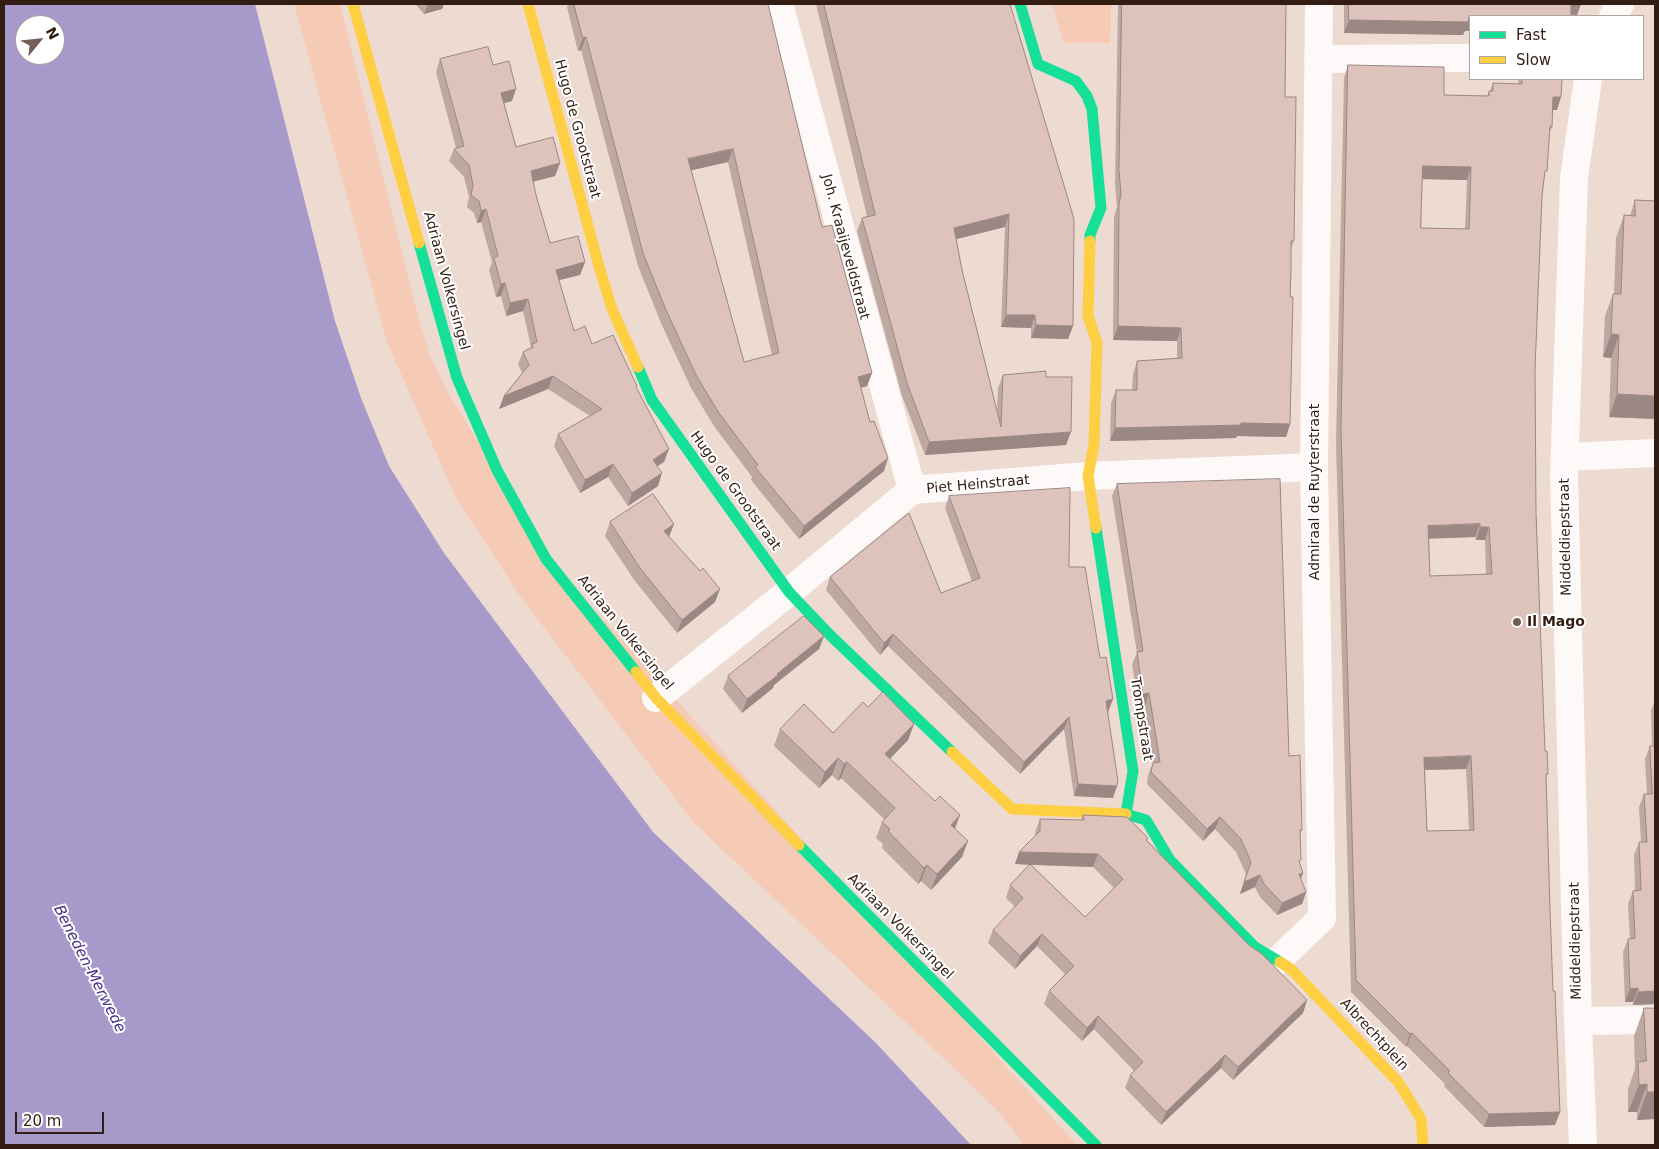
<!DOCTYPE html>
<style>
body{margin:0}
#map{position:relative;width:1659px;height:1149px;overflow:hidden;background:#eddad1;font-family:"DejaVu Sans",sans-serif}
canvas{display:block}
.frame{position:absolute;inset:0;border:5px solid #331d12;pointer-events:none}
.legend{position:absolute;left:1469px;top:15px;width:175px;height:65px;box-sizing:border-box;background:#fff;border:1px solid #ada5a0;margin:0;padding:6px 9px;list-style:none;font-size:15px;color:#331d12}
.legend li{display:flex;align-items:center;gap:10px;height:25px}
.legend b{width:25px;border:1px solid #ada5a0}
.north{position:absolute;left:15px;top:15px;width:50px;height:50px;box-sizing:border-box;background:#fff;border:1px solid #ada5a0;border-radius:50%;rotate:62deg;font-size:14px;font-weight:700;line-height:20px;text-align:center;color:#331d12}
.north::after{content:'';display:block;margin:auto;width:18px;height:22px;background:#745f55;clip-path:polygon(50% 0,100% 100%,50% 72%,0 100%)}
.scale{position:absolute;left:15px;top:1112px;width:89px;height:22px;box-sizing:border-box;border:2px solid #331d12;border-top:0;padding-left:6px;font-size:15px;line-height:18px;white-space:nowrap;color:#331d12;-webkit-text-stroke:4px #fff;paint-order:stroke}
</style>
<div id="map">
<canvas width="1659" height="1149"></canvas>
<div class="frame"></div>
<ul class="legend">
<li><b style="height:6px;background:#16e098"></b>Fast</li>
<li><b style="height:6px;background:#ffcf43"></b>Slow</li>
</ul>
<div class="north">N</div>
<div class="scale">20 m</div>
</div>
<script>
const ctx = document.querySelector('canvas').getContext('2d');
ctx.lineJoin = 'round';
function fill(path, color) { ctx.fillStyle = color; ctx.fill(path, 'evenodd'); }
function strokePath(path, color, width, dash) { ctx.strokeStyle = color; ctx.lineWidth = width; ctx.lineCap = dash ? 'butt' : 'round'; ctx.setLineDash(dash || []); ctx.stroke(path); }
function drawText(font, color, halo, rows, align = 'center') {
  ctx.font = font + ' "DejaVu Sans",sans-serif'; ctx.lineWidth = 4; ctx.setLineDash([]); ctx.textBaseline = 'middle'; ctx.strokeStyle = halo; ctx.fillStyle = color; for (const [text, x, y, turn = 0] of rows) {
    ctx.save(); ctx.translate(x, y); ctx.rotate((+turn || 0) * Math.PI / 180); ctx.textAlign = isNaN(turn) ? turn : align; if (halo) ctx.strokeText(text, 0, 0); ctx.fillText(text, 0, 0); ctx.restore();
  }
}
const green = new Path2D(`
 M294,4h46l77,309 13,43 19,38 102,167 526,584h-54l-22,-31 -46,-45 -261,-246 -174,-227 -65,-100 -68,-154z
 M1052,4h59l-1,39h-46z`);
const water = new Path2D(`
 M4,4h251l80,317 26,77 28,68 55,87 209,279 223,211 95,102h-967zM25,25h30v30h-30z`);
const street = new Path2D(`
 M779,4l133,486
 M1613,16l7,-12
 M1318,59l152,-1
 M1566,457l89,-4
 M656,698l133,-106 123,-102 176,-14 226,-9
 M1277,961l45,-43 -8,-451 5,-463
 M1578,1021l77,-1
 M1583,1145l-5,-124 -14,-545 10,-298 14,-99`);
const fast = new Path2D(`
 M1020,4l18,60 38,17 11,15 5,13 9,99 -11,27v6
 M419,243l38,135 40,92 49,89 90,113
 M638,367l14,33 137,192 41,43 122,117
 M1096,528l37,243 -7,43 20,6 24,40 85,87 25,15
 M799,845l297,300`);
const slow = new Path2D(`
 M353,4l66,239
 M528,4l70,259 14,46 26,58
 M1090,241l-2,75 9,27 -3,102 -6,31 8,52
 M636,672l20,26 143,147
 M952,752l60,57 114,5
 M1280,962l11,7 108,114 22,36 2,26`);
const wall = new Path2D(`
 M416,4h28l-2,5 -18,5 -8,-9z
 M568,4h200l54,223 50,146 -5,13 -6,2 9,34 18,36 -4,13 -85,68 -48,-59 1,-3 -38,-51 -23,-38 -30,-65 -23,-57 -57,-216 -3,1 -11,-44zM728,162l44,193 -28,7 -53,-192z
 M816,4h194l63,322 -5,13 -37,-1v-10l-30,-1 4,-100 -49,12 6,31 35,143 1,-25 5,-13 43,2 20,68 -141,10 -23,-59 -45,-165 5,-13 5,-2z
 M1118,4h168l-1,93 9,144 -3,7v22l-1,154 -4,13 -49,-1 -1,2 -126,3 1,-38 5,-13h16l1,-16 4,-13 40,-3v-17l-64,-1 1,-123 3,-10 -2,-24z
 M1344,4h237l-4,11 -107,1 -7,19 -119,-2z
 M440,59l53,6 19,36 -8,2 12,44 44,16 -5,13 -22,6 3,13 14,48 35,19 -5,13 -21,5 15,51 18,13 44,44 28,74 -7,4 1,20 -30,20 -20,-29 -28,16 -26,-47 4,-12 32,-18 -42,-27 -49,20 5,-13 18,-23 -4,-9 5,-12 7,-4 1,-1 -8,-36 -17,5 -5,-20 -5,1 -7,-27 3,-8 -11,-40 -4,1 -3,-10 -7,-6 2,-10 -5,-20 -15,-16 5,-12 2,-1 -20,-76z
 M1348,65l96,30 43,1 2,-5h1l3,-8 25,1 1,-5h43l-5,31h-5v17l-3,7 -7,62 -7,173 1,144 14,397 3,81 7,121 -5,13 -71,2 -40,-41 1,-2 -38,-38 -1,1 -55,-55 -15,-550 8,-364zM1422,179l45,1 -2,49 -44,-1zM1475,537l1,3h9l1,34 -56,2 -1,-38zM1466,769l3,61 -42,1 -2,-61z
 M1635,200l20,1v218l-46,-2 2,-59 -8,-1 2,-41 8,-22h1l2,-56 8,-23 6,1z
 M1117,484l172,272 13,74 -2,4v30l1,15 5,13 -4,12 -25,11 -17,-18 -5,-10 -15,7 6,-20 -10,-22 -21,-23 -12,12 -56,-57 1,-9 5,-12 -8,-57 -6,1 -7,-43 5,-11 -25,-157z
 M949,496l120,71 31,91 13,41 -5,13 5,86 -39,-2 -10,-67 -44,45 -132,-128 -8,9 -54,-65 4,-13 111,16 31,-12 -27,-73z
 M610,522l64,2 -5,12 46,66 -38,31 -42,-52 -30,-45z
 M824,636l-5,13 -45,36 -1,3 -31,25 -19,-24 5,-13z
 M1655,700v304l-22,1v-3h-8l-2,-50 5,-13h2l-2,-35 5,-13 2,-1 -1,-35 5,-13h2l-2,-35 5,-13h3l-2,-35 5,-13h2l-1,-35z
 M868,707l46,17 -6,16 -18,19 65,70 7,28 -31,33 -10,-9 -3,3 -36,-36 1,-4 -7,-6 6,-16 2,-3 -43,-41 -3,3 -6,-6 -13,13 -45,-42 6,-17 53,4z
 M1083,815l65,23 -1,2 102,105 58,55 -4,13 -70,67 -12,-12 -60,57 -36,-37 5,-13 4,-4 -40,-42 -12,12 -38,-37 5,-13 16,-17 -28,-28 -22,23 -27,-26 5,-13 22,-23 -9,-9 4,-13 19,-20 -14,-1 20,-28v-4l5,-13 41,1zM1031,865l62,2 21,21 -29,29z
 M1644,1008l11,111 -18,1v-8h-9v-23l7,-20 -1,-33z`);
const shadedWall = new Path2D(`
 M428,4h16l-2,5 -18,5z
 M1570,4h11l-4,11h-11z
 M1470,17v14h-5l-2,4 -119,-2 5,-13z
 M586,37l-5,13 -3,1 5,-13z
 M516,89l-4,12 -16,4 5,-12z
 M1553,97h8l-4,13h-9z
 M733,149l-5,13 -44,10 4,-13z
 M560,163l-5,13 -29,7 5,-12z
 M1423,166l48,1 -4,13 -49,-1z
 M486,209l-5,13 -4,1 4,-12z
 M1009,214l-4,13 -56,14 5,-13z
 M585,262l-5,13 -29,7 5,-12z
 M505,283l-4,13 -5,1 5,-13z
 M528,299l-5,12 -17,5 4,-13z
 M1006,315h29l-4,13 -30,-1z
 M1036,325l37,1 -5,13 -37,-1z
 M1118,326l63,2 -4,13 -64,-1z
 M1611,334l8,1 -8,23 -8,-1z
 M872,373l-5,13 -13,4 4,-13z
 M553,376l-5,13 -49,20 5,-13z
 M1617,394l38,2v23l-46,-2z
 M1241,423l49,1 -4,13 -49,-1 -1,2 -126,3 5,-13z
 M1071,432l-5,13 -141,10 4,-13z
 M669,449l-5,13 -16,10 5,-12z
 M888,458l-4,13 -85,68 5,-13z
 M613,464l-5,13 -28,16 5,-13z
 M662,473l-4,13 -30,20 4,-13z
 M674,524l-5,13 -5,-6z
 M1480,524l-5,13 -51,2 4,-13z
 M1480,527h9l-4,13h-9z
 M720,589l-5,13 -38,31 5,-13z
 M893,634l-5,12 -8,9 4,-12z
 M824,636l-5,13 -45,36 -1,3 -31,25 5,-14 30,-25z
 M1149,693l-4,13 -6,1 4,-13z
 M1113,699l-5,13 -7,1 5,-12z
 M1069,717l-5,12 -44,45 4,-12z
 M914,724l-6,16 -29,30 6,-16z
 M1471,756l-5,13 -46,1 4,-12z
 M838,758l-6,17 -13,13 6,-16z
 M847,762l-6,16 -3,3 6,-17z
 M1078,784l39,2 -4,12 -39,-2z
 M960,815l-6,16 -3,-6z
 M1220,817l-5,12 -12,12 4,-12z
 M968,841l-6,16 -31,33 6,-16z
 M1019,852l79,2 -5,13 -78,-3z
 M927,865l-6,16 -3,3 6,-16z
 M1303,873l-4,12v-11z
 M1260,875l-5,12 -15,7 4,-12z
 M1306,892l-4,12 -25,11 5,-12z
 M1042,934l-5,12 -22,23 5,-13z
 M1638,988l-5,14h-8l5,-13z
 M1655,991v13l-22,1 5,-13z
 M1307,1000l-4,13 -70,67 5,-13z
 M1098,1016l-4,13 -12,12 5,-13z
 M1412,1033l-5,13 -1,1 4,-13z
 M1225,1055l-4,13 -60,57 5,-13z
 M1647,1084l-10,28h-9l11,-27z
 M1647,1092h8v27l-18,1z
 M1560,1112l-5,13 -71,2 5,-13z`);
const building = new Path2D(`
 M574,4h194l54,223 10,-2 40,148 -14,4 12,45 4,-1 14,37 -84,68 -49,-59 3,-2 -39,-52 -23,-38 -30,-65 -23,-57 -57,-216 -3,1zM733,149l46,204 -35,9 -56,-203z
 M824,4h186l64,215 -1,107 -37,-1 -1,-10h-29l3,-101 -55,14 8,42 39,157 2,-52 43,-4v6h26l-1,55 -142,10 -22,-59 -45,-165 13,-3z
 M1122,4h164l-1,93h11l-2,144h-3v29l-1,27h3l-3,127 -49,-1v2l-126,3 1,-38h21v-29l45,-3 -1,-30 -63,-2 1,-122 2,-10 -2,-24z
 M1349,4h222v12h-101v1h-1l-1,5 -119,-2z
 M488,47l5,18 16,-4 7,28 -15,4 15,54 37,-10 7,26 -29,8 5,24 14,48 28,-7 7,26 -29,8 18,61 11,-5 7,18 21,-9 24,51 -1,1 33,62 -16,11 9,13 -30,20 -19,-29 -28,16 -27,-46 44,-25 -49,-33 -49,20 25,-31 -6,-13 10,-5 -1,-3 5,-2 -9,-43 -18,4 -5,-20 -4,1 -7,-26 4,-2 -12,-47 -5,2 -2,-10 -8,-6 2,-10 -4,-20 -15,-16 10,-3 -24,-87z
 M1348,65l96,2v28l45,1v-5h4v-8l29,1v-5h40l-1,18h-8l-1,30 -2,-1 -3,45h-2l-3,25 -7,173 1,144 9,238h2l1,23h-2l4,136 3,81h2l5,121 -71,2 -41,-41 2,-2 -38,-38 -2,1 -54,-54 -15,-551zM1423,166l48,1 -2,62 -48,-1zM1480,524v3h9l3,47 -62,2 -2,-50zM1471,756l3,74 -47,1 -3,-73z
 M1635,200l20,1v195l-38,-2 2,-59 -8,-1 2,-40h8l3,-79 11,1z
 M1280,479l9,277 11,-1 2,75h-2l1,30 -2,1 4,12 -4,1 7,18 -24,11 -18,-19 -4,-9 -16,7 7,-20 -10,-23 -21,-22 -13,12 -56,-57 2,-9 7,-1 -11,-69 -6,1 -6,-42 6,-1 -26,-167z
 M1070,488l-1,79h16l15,91 6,-1 7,42 -7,2 12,80 -1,5 -39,-2 -9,-67 -45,45 -131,-128 -9,9 -54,-66 79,-64 32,80 39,-15 -31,-82z
 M653,494l21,30 -10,7 36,40 3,-3 17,21 -38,31 -42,-52 -30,-46z
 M804,616l20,20 -47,38 1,1 -31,24 -19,-23z
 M883,692l31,32 -29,30 50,47 5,-5 20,19 -9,10 17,16 -31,33 -10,-9 -3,3 -36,-37 2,-2 -8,-7 13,-14 -48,-46 -3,2 -6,-6 -13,14 -45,-43 24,-25 29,29 30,-31 5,5z
 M1650,746h5v245l-17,1v-4l-8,1 -2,-50 7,-1 -2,-47 8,-1 -2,-48h8l-3,-48h8z
 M1083,815l44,2 21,21 -2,2 103,105 13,9 45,46 -69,67 -13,-12 -59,57 -36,-37 13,-13 -45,-46 -11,12 -38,-37 25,-25 -32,-32 -22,22 -27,-26 30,-32 -13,-13 20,-21 55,53 38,-38 -25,-25 -79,-2 21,-21v-12l44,1z
 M1644,1008h11v84h-8v-8l-8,1 -1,-23 8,-1z`);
const markers = [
 [1517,622,5,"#745f55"]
];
const streetNames = [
 ["Hugo de Grootstraat",577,129,75],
 ["Joh. Kraaijeveldstraat",845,247,75],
 ["Adriaan Volkersingel",446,281,75],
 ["Piet Heinstraat",978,485,-5],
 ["Hugo de Grootstraat",735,491,54],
 ["Admiraal de Ruyterstraat",1315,492,-90],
 ["Middeldiepstraat",1566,537,-91],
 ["Adriaan Volkersingel",625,633,51],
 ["Trompstraat",1141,719,81],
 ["Adriaan Volkersingel",900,927,45],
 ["Middeldiepstraat",1576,941,-91],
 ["Albrechtplein",1374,1035,47]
];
const poiNames = [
 ["Il Mago",1527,622]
];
const waterNames = [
 ["Beneden-Merwede",89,969,63]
];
fill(green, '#f5cbb5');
fill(water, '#a69acb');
strokePath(street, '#fcf9f8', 28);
strokePath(fast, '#16e098', 11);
strokePath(slow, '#ffcf43', 11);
fill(wall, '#bea8a2');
fill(shadedWall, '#9b8884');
fill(building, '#ddc3bc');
strokePath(building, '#9b8884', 1);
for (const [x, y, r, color] of markers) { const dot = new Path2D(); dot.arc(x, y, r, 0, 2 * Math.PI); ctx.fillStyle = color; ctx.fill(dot); strokePath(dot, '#fff', 2); }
drawText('14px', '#331d12', '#fff', streetNames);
drawText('bold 14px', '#331d12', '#fff', poiNames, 'left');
drawText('italic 15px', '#463189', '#fff', waterNames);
</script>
